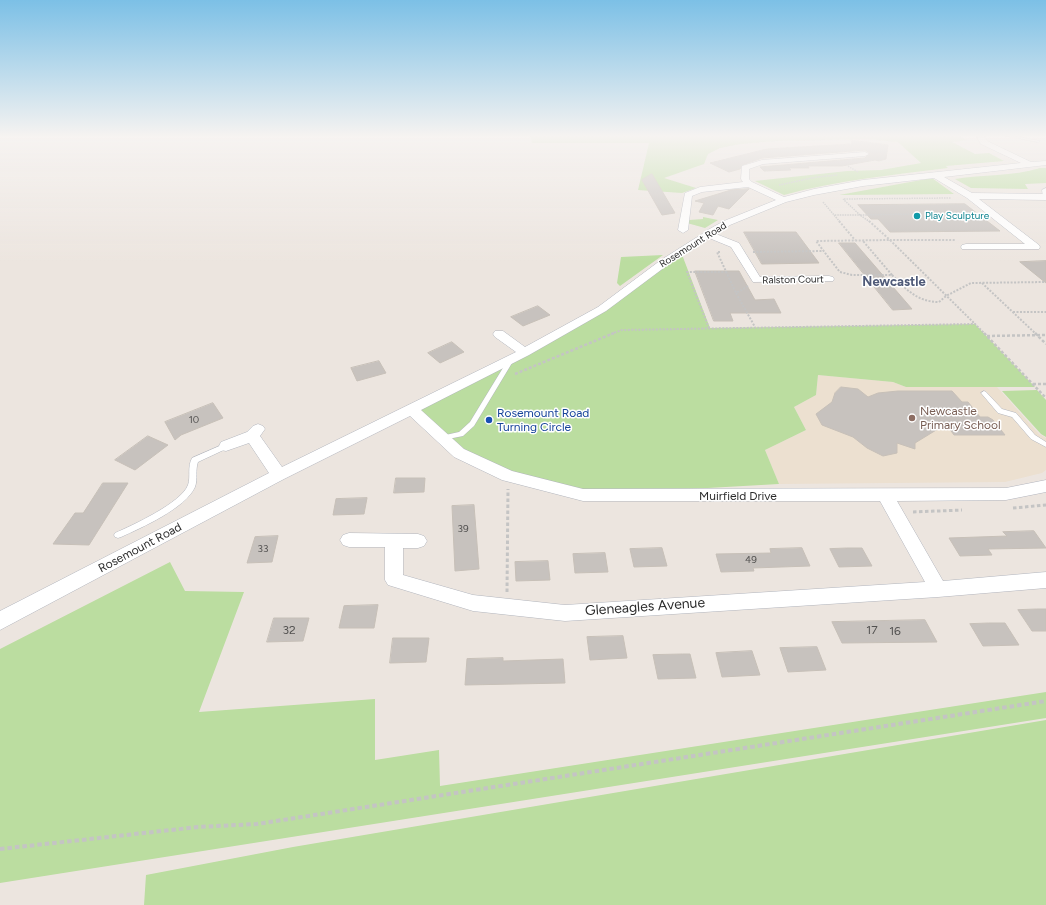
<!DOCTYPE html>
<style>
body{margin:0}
canvas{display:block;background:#ece5df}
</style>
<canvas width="1046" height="905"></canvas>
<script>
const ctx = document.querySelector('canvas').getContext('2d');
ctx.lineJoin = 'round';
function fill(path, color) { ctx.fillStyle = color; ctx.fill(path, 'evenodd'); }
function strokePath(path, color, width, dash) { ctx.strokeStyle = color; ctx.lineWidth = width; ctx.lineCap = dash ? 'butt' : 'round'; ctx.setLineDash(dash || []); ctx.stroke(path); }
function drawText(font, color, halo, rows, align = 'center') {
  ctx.font = font + ' Figtree,sans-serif'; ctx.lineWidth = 3; ctx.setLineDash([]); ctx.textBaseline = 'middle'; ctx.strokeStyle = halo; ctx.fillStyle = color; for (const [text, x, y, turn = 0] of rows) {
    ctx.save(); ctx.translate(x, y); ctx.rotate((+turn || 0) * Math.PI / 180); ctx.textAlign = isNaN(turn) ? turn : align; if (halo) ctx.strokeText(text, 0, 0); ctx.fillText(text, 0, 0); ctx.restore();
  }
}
const education = new Path2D(`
 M818,375l75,7 13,5h91l42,47 7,4v32l-4,3 -37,9 -226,2 -14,-34 41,-20 -12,-23 22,-12z`);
const green = new Path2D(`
 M530,135h427l10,5 -15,2 23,12 14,-1 15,8 -58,5 2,2c-55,7 -110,12 -164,27l-29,-14 92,-10 34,-1 40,-7 -23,-21 -30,-3 -93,2 -35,3 -20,4 -12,6 -4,10 -40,14 32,10 -14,5 -44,-3 11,-47h-117z
 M1040,168h6v15l-21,1 3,5 -57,-1 -16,-9c28,-5 57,-2 85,-11z
 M932,178l22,16 -115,1z
 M703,217l15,3 -13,8 -18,-5 2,-3 14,-1z
 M681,252l29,76 265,-4 60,63h-129l-13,-5 -75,-7 -2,20 -22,12 12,23 -41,20 14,34 -196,11 -124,-42 -48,-44 191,-100z
 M663,255l-43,31 -3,-3 4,-26z
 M1037,390l9,10v37l-5,-3 -39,-43z
 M170,562l15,29 59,1 -45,120 176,-13v61l64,-10 1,36 606,-94v26l-1046,165v-234z
 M1046,720v185h-902l2,-30 147,-28z`);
const building = new Path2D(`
 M851,140l37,5 -2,14 -7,2 -4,-1 -33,6h-34l1,2h-20l2,2 -27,1 -4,-4 105,-9 5,-5 -5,-3 -103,8 -20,7 -2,4 -11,3 -19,-9 57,-14 85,-5z
 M652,174l23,39 -13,2 -20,-35z
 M749,189l-20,20 -11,-3 -5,9 -14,-3 5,-9 -9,-2 36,-11z
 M965,204l35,27 -110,1 -12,-13h-7l-13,-14z
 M744,232h52l23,31 -57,1z
 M839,243h16l57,66 -19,1z
 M1046,261v22l-26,-21z
 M695,271h44l16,29 19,-1 7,14h-51l3,8h-19z
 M538,306l12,9 -27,11 -12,-9z
 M452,342l12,10 -24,11 -12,-10z
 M379,361l7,12 -29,8 -6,-13z
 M841,387l17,2 10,8 10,-4 20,-2h54l10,11h6l12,15h8l5,3 12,15h-51l-8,-11 -31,19v6l-18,-6v10l-14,3 -16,-8 -14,-11 -31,-12 -6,-11 16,-12 3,-9z
 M213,403l10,15 -42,17 -6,5 -10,-18z
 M148,436l20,9 -33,25 -20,-10z
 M396,478h29l-1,14 -30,1z
 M103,483h25l-39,62 -36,-1 22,-31h8z
 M367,498l-3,16 -31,1 3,-16z
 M474,505l5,64 -24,2 -3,-65z
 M1034,531l12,17 -58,1 4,6 -32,1 -11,-18 58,-2 -4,-4z
 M278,536l-6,26 -25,1 8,-26z
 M662,548l5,18 -33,1 -4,-18z
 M802,548l8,18 -57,2 1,3 -33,1 -5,-18 55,-1 -1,-4z
 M847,548h15l10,18 -33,1 -9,-18z
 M605,553l3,19 -33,1 -2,-19z
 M548,561l2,19 -34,1 -1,-19z
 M378,605l-4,23h-35l5,-22z
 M1037,609h9v22h-14l-14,-21z
 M274,618h35l-6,23 -36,1z
 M925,620l12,22 -95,1 -10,-21z
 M989,623h16l14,22 -36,1 -13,-22z
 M623,636l4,22 -37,2 -3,-23z
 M393,638h36l-3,24 -36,1z
 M817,647l9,23 -38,2 -8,-24z
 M752,651l8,24 -38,2 -6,-24z
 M683,654h7l6,24 -38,1 -5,-24z
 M503,658v3l60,-2 2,24 -100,2 2,-26z`);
const pathFar4 = new Path2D(`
 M848,166l10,6
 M779,185l38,-8 20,-2
 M844,199l107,-1
 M823,202l11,13
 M840,222l-6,-7h26l-17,-16
 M870,222l-10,-7 112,-2`);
const pathFar3 = new Path2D(`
 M839,221l16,19
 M869,221l21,19h66
 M720,252h-3l19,41
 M753,252l71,-1
 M839,271l-23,-30 74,-1 85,84
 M840,272l12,3h40l-29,-34
 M892,275c14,14 25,27 47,27l7,-6 25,-13 75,-1
 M982,283l54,51
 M748,286l-12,7 19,34
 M1013,312h33
 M709,328l-22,-56h40
 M611,334l11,-4 353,-6 10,10`);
const pathFar2 = new Path2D(`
 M984,333l62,65
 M1035,333l11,11
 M987,336l59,-1
 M515,374l99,-41
 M1033,384h13`);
const pathFar1 = new Path2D(`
 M1013,508l33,-3
 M913,512l49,-2
 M507,592l1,-103`);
const path = new Path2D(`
 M0,849l198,-22 59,-3 789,-123`);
const service = new Path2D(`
 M1003,135h7l30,6 -2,1z
 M1046,188v8l-3,1 -1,-7z
 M512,356l3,2 -41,68 -11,10 -20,4h-2l-1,-2 1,-2 18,-4 11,-10 39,-64z
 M984,391l2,1 16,17 14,4 19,22 11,7v5l-15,-8 -19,-22 -14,-4 -17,-20z
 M224,444h4l1,2 -1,2 -30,14c-3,8 0,17 -3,25 -9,21 -54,41 -74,50l-3,1 -3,-1 -1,-2 1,-2c18,-8 66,-30 73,-48 3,-9 -1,-18 4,-27z`);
const minor = new Path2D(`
 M976,135h8l3,6 44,21 15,-1v4l-102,12 28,16 74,1v6l-67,-1 60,46 1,2 -1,2h-77l-1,-2 1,-2 4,-1h59l-58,-46 -33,-20 -71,8 -49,9 -28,7 -56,23 -14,9 23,9 21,34 69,-1 4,1 1,2 -1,2 -80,1 -22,-35 -22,-9 -40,26 -63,47 -77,44 -108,55 43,39 48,22 71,18 423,-1 40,-8v12l-40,8 -109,1 46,80 103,-9v16l-108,9 -373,24 -92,-10 -85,-26 -3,-5v-33h-36l-6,-2 -3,-5 3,-5 6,-2 69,1 6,2 3,5 -3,5 -6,2h-15v27l70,20 92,10 360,-23 -45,-81h-297l-81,-21 -48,-23 -44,-41 -126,63 -284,151v-19l269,-138 -20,-30 -23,8 -5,-1 -2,-4 2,-4 26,-10 6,-6 5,-2 5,2 2,3 -5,7 22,31 234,-115 -21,-15 -2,-3 2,-3h8l22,16 73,-40 63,-47 41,-26 2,-2 20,-11 52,-21 -28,-13 -46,5 -10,4 -4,34 -5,3 -5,-3 7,-37 15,-6 43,-5 -2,-3 1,-13 20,-6 103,-8 4,2 -4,2 -102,8 -14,5v10l3,3 32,15 30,-8 49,-9 158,-17 -40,-19z`);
const markers = [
 [917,216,4,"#0f9aa8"],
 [912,418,4,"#8d6e63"],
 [489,420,4,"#1a4fb4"]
];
const farCulturenames = [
 ["Play Sculpture",925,216]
];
const farStreetnames = [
 ["Rosemount Road",693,245,-32],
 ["Ralston Court",793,280,-1]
];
const numberNames = [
 ["10",194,420],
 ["39",463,529],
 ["33",263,549],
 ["49",751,560]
];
const educationNames = [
 ["Newcastle",920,411],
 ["Primary School",920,425]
];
const transitNames = [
 ["Rosemount Road",497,413],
 ["Turning Circle",497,427]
];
const streetNames = [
 ["Muirfield Drive",738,496],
 ["Rosemount Road",140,548,-28]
];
const nearNumbernames = [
 ["32",289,630],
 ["17",872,630],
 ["16",895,631]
];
const farDistrictnames = [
 ["Newcastle",894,282]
];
const nearStreetnames = [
 ["Gleneagles Avenue",645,607,-4]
];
fill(education, '#ece0d0');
fill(green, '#bbdda0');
fill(building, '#c7c2be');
strokePath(building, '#c7c0b8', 1);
strokePath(service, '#b2b5bd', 1);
strokePath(minor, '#b2b5bd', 1);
strokePath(pathFar4, '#c4c4c4', 1.5, [1.5, 1]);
strokePath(pathFar3, '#c4c4c4', 2, [2, 1.5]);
strokePath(pathFar2, '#c4c4c4', 2.5, [3, 2]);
strokePath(pathFar1, '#c4c4c4', 3, [3.5, 2.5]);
strokePath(path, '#c4c4c4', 4, [4.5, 3]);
fill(service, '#fff');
fill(minor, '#fff');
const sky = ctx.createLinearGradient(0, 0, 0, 262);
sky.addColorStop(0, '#7cc0e6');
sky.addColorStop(0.52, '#f6f3f1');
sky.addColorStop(1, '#f6f3f100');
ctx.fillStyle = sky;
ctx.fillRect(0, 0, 1046, 262);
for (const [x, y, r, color] of markers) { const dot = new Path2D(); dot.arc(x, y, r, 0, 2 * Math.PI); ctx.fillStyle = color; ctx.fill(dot); strokePath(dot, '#fff', 1.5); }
drawText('10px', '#0d838f', '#fff', farCulturenames, 'left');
drawText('10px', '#2b2b2b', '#fff', farStreetnames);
drawText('10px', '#525150', null, numberNames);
drawText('12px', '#785e54', '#fff', educationNames, 'left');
drawText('12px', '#164399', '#fff', transitNames, 'left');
drawText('12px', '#2b2b2b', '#fff', streetNames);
drawText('12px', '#525150', null, nearNumbernames);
drawText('bold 13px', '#4f5a78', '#fff', farDistrictnames);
drawText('14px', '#2b2b2b', '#fff', nearStreetnames);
</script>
